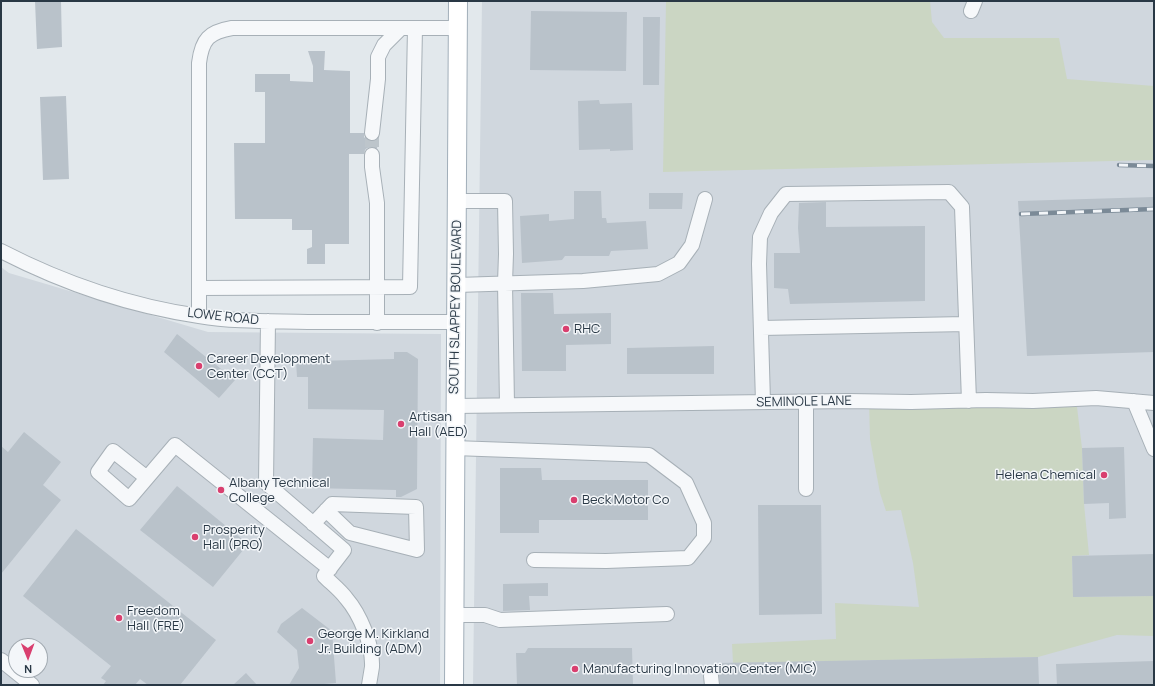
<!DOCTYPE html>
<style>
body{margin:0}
#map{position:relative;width:1155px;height:686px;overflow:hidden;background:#e2e8ec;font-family:Manrope,sans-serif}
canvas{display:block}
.frame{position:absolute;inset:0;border:2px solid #293845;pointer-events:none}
.north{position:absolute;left:8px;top:638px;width:40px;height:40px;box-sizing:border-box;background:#f3f6f9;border:1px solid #a2aab1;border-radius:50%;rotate:179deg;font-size:11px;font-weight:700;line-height:16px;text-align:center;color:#293845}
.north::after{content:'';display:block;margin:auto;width:14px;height:18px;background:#d93f6f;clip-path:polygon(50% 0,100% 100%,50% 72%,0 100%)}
</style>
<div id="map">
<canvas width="1155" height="686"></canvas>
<div class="frame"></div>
<div class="north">N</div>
</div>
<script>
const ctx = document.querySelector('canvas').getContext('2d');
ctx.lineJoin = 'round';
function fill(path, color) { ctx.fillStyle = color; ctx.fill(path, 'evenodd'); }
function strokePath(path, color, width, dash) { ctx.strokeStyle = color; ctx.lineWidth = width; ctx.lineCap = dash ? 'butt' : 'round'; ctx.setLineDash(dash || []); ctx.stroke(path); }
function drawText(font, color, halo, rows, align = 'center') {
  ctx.font = font + ' Manrope,sans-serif'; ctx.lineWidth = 3; ctx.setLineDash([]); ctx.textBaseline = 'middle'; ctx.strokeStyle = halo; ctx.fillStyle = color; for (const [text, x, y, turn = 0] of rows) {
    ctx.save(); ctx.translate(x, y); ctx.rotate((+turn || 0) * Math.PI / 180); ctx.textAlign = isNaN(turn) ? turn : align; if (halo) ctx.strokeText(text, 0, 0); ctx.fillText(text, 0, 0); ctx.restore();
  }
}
const built = new Path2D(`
 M482,1h672v684h-681z
 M1,267l8,6 199,59 233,2 -1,351h-439zM16,646h24v24h-24z`);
const green = new Path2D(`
 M704,1h226l2,21 12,16h115l8,41 87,7v74l-491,12 3,-170z
 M1076,399l6,49 2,56 5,51 -17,1 1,41 81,-1v40l-37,-1 -79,22 -305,6 -1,-19 104,-5 -1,-36 84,4 -6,-44 -12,-53 -15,1 -6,-18 -10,-54 -1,-38z`);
const building = new Path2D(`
 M35,1h26l1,46 -25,2z
 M531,11l96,1 -1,59 -96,-1z
 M643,17h17l-1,68h-16z
 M308,51h17l-1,19 26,1v62h14v4l3,3 4,1h4l3,-2 -1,10 -5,-2 -5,1 -2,2 -1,4h-15v90h-24v20h-18v-15l5,-2v-17h-20v-11h-57l-1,-76h31v-51h-10v-18h35v7l23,1v-16z
 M66,96l3,83 -26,1 -3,-83z
 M599,100l1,4 32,-1 1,47 -23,1v-2l-31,1 -1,-49z
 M574,191h27l1,27h4l1,5 39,-2 2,28 -37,2 -2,5h-44l-3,4 -40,3 -2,-47 29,-2v7l25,-2z
 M649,193h34l-1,16h-33z
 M1154,197v155l-127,4 -9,-155z
 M826,202v25l99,-1v75l-135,3 -2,-15 -14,-1v-35h26l-2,-25 1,-25z
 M521,293h32l1,21 57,-1v31l-45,1v26h-44z
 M177,334l58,46 -16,18 -55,-46z
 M714,346v28h-87v-26z
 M394,352h13l11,7 -1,130 -16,8h-5v-7l-84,-2 1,-50 70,2 1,-30 -76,-1v-32h-11l-1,-15h19v-1l79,-2z
 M24,432l37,30 -18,23 18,15 -60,74v-128l7,6z
 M1124,447l2,71 -17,1v-16l-25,1 -2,-56z
 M500,468h41l1,12h106v40h-109v13h-39z
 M177,486l71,58 -35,43 -73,-57z
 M758,505h63l1,109 -63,1z
 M76,529l140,111 -36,45h-32l-8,-6 -5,6h-32l3,-4 -5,-3 10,-12 -88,-70z
 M1154,554v42l-81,1 -1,-41z
 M548,583v13h-19l1,14 -27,1v-27z
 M302,608l30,23 4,52 -12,1 -1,1h-34l10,-17 -2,-18 -20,-18 4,-8z
 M528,648h104l1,37h-116l-1,-32h9z
 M1038,657l1,28h-319l-1,-10 -1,-4v-8z
 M1154,661v24h-97l-1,-21z
 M246,673l11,12h-24z`);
const minorTunnel = new Path2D(`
 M372,133v22`);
const minor = new Path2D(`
 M971,11l4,-10
 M415,28h43
 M372,133l6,-54v-22l6,-12 17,-17
 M372,155v12l5,36v120
 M457,201h48l1,53 -1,29 2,122
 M1,251c62,32 129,55 198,65 36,6 72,5 109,6 49,0 99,0 148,0
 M457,285l126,-4 75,-7 21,-11 13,-18 13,-46
 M199,316v-253c3,-24 10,-31 33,-35h183l-5,259 -211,1
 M268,321l-2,162 78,67 -20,26c7,7 16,14 22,22 14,16 27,47 26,69 -1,6 -2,12 -3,18
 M761,328l205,-4
 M1134,401l20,48
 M763,402l-4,-138 1,-27 11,-24 15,-19 163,-2 13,15 7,194
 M806,402v87
 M455,406l393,-5 63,1 75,-2 47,1 63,-3 58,5
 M454,448l195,7 37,28 18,40v15l-16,20 -82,3 -72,-1
 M147,478l-34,-27 -15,21 31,27 46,-54 155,124
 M313,524l19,-20 84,3 1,43 -67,-17 -24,-23
 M454,615h31l15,5 167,-6
 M1,660l31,25
 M711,676l1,9`);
const major = new Path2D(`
 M454,685l4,-684`);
const rail = new Path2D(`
 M1119,165l35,1
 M1021,214l133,-5`);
const markers = [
 [566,329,4,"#d93f6f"],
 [199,366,4,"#d93f6f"],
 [401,424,4,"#d93f6f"],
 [1104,475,4,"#d93f6f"],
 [221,490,4,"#d93f6f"],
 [574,500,4,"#d93f6f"],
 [195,537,4,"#d93f6f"],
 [119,618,4,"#d93f6f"],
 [310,641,4,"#d93f6f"],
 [575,669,4,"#d93f6f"]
];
const streetNames = [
 ["SOUTH SLAPPEY BOULEVARD",456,307,-89],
 ["LOWE ROAD",223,317,6],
 ["SEMINOLE LANE",804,402,-1]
];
const poiNames = [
 ["RHC",574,329],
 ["Career Development",207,359],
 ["Center (CCT)",207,374],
 ["Artisan",409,417],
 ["Hall (AED)",409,432],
 ["Helena Chemical",1096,475,"right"],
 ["Albany Technical",229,483],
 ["College",229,498],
 ["Beck Motor Co",582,500],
 ["Prosperity",203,530],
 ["Hall (PRO)",203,545],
 ["Freedom",127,611],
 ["Hall (FRE)",127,626],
 ["George M. Kirkland",318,634],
 ["Jr. Building (ADM)",318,649],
 ["Manufacturing Innovation Center (MIC)",583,669]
];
fill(built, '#d0d7de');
fill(green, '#cbd6c3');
fill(building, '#b9c2ca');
strokePath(minorTunnel, '#bdc5cb', 14, [14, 7]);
strokePath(minor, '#a7b0b7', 16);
strokePath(major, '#a1aeb9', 20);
strokePath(minor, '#f6f8fa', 14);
strokePath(major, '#fff', 18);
strokePath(rail, '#7b8a97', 4.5);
strokePath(rail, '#f3f6f9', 3, [9]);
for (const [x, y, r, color] of markers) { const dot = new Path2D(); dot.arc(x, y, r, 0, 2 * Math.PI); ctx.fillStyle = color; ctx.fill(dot); strokePath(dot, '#f3f6f9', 1.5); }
drawText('13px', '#293845', '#f3f6f9', streetNames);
drawText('13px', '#293845', '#f3f6f9', poiNames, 'left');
</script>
